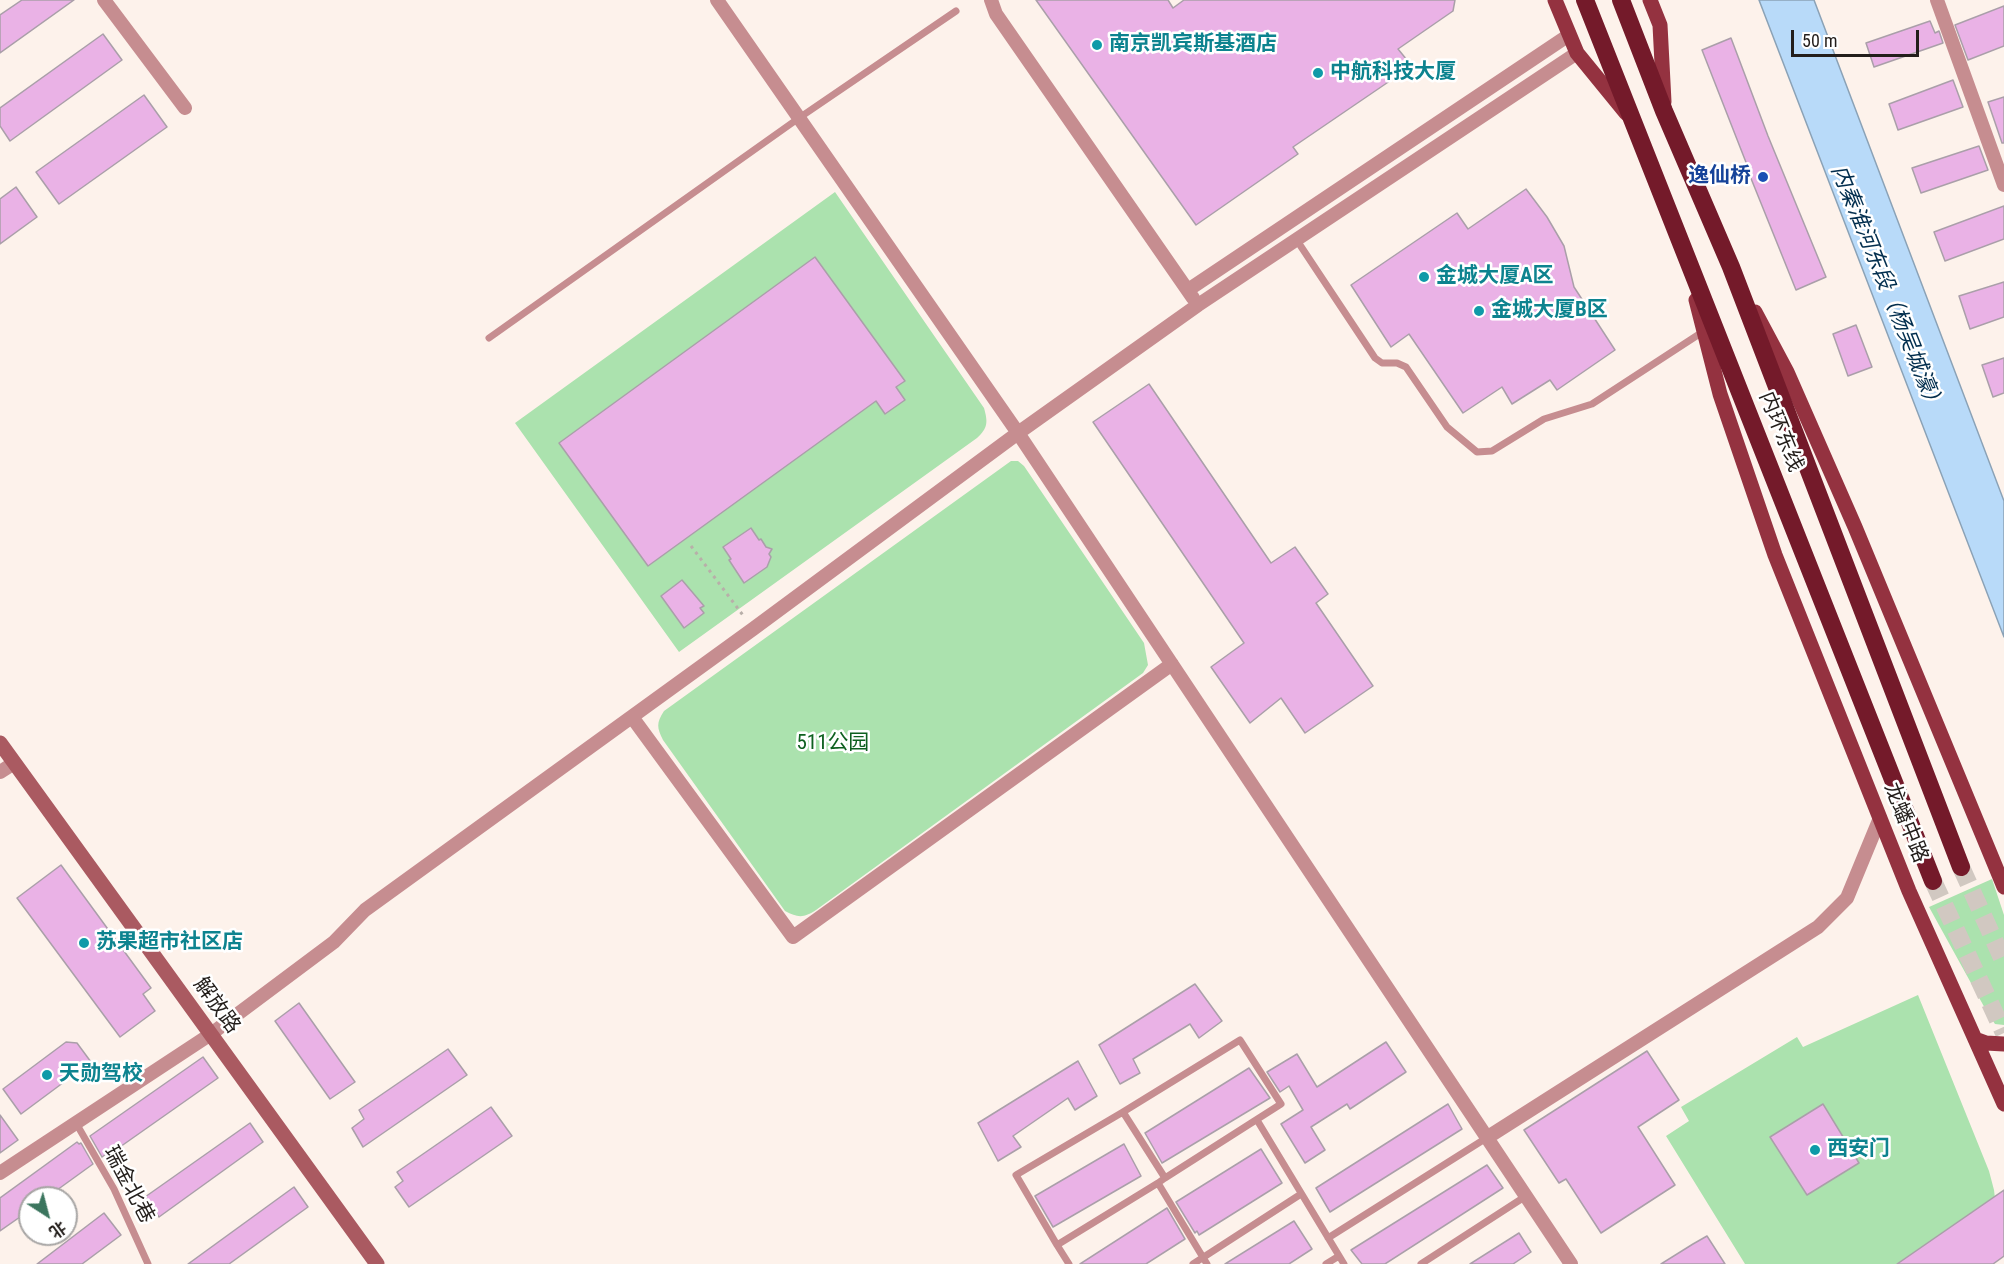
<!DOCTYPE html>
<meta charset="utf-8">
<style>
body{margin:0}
#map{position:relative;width:2004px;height:1264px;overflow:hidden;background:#fdf2eb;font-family:"Roboto Condensed","Noto Sans SC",sans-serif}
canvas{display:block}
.north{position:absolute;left:18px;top:1186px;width:60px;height:60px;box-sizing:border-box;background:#fff;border:2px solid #a7a5a4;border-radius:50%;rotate:144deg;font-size:16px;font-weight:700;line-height:24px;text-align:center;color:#231e1b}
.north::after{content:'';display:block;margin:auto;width:21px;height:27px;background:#3b755e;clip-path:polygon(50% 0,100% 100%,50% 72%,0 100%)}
.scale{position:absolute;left:1791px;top:30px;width:128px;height:27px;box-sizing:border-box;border:3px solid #231e1b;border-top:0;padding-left:8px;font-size:18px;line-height:21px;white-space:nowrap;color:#231e1b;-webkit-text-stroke:4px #fff;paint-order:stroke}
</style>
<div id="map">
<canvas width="2004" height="1264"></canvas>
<div class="north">北</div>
<div class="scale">50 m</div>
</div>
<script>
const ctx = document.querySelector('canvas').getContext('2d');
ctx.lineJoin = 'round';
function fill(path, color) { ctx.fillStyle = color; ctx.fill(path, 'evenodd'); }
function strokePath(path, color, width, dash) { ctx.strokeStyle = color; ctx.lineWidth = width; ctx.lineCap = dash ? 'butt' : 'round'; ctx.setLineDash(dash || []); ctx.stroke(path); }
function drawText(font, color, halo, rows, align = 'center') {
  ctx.font = font + ' "Roboto Condensed","Noto Sans SC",sans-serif'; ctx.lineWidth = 5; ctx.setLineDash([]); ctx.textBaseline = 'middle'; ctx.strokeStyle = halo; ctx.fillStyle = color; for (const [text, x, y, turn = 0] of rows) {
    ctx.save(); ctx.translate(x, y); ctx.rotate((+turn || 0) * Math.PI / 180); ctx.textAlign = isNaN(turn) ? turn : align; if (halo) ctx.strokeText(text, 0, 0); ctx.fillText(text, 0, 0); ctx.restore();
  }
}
const green = new Path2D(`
 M835,192l149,216c4,14 4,20 -7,30l-298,214 -164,-229z
 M1011,461h7l6,5 120,177 4,22 -5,8 -327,237c-12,8 -18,8 -31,1l-122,-171c-6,-12 -7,-17 1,-29z
 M1992,879l12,36v110l-9,-1 -8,-12 -58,-105z
 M1918,995l71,176 5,19 2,17 -56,57h-195l-79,-128 23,-15 -8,-14 116,-70 6,10z`);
const water = new Path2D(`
 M1759,0h55l190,501v136z`);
const building = new Path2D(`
 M22,0h52l-74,53v-38z
 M1036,0h132l5,8 11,-8h271l-2,11 -55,38 9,11 1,7 -5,5 -110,75 5,7 -102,71z
 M2004,6v40l-36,14 -13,-35z
 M1930,21l5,12 4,-2 4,12 -69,24 -8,-24z
 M103,34l19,26 -112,81 -10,-15v-18z
 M1731,38l37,98 58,141 -30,13 -48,-119 1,-1 -47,-120z
 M1953,80l10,27 -65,23 -9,-26z
 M144,95l23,32 -108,77 -23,-32z
 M2004,97v46h-2l-14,-41z
 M1979,146l9,24 -67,23 -9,-25z
 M16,187l21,30 -37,27v-45z
 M1526,189l21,28 17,29 10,41 41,63 -58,40 -7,-10 -38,24 -10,-17 -39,26 -54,-79 -18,13 -40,-62 106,-72 11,16z
 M2004,206v33l-59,22 -11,-29z
 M815,257l90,124 -9,6 9,13 -20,14 -9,-13 -228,165 -89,-123z
 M2004,282v35l-34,12 -11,-33z
 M1856,325l16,42 -24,9 -15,-42z
 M2004,358v35l-11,4 -11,-32z
 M1149,384l122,179 24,-16 33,47 -12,9 57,83 -68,47 -24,-35 -31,25 -39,-56 33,-24 -151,-221z
 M751,528l8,12 2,-1 5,8 6,2 -3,5 2,3 -4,10 -23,16 -15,-23 2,-1 -8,-12z
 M682,580l22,26 -4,2 4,5 -20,15 -23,-32z
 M61,865l90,123 -8,6 12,17 -35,26 -103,-139z
 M1195,984l27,37 -23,17 -9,-14 -57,35 7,14 -20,11 -21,-39z
 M299,1003l56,79 -25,17 -55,-78z
 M66,1042l11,1 14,19 -70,52 -18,-25z
 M1386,1042l20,30 -56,37 -3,-5 -36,23 14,23 -20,13 -24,-39 22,-14 -14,-24 -9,6 -13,-20 30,-18 20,33z
 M448,1049l19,26 -104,72 -11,-19 12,-9 -5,-9z
 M1647,1051l32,49 -41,27 37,58 -74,48 -35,-54 -7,4 -35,-53z
 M203,1057l15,21 -108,76 -1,-2 -7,5 -12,-21z
 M1078,1061l19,35 -22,14 -7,-12 -55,38 8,11 -23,14 -20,-38z
 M1249,1068l21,30 -108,65 -17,-30z
 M1448,1104l14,25 -132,83 -14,-24z
 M1823,1104l36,59 -52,32 -37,-58z
 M491,1107l21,29 -103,71 -14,-20 8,-6 -6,-9z
 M0,1115l18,25 -18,13z
 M250,1123l13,19 -104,75 -14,-20z
 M77,1142l2,2 2,-1 12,21 -47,34h-16v12l-30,21v-33z
 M1124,1144l17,32 -88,51 -18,-31z
 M1261,1149l21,34 -83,52 -2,-4 -2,2 -19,-31z
 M1487,1165l16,23 -118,76h-23l-11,-14z
 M294,1187l14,20 -79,57h-41z
 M2004,1190v66l-11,8h-96z
 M1167,1208l18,31 -39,25h-66z
 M104,1213l17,22 -39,29h-45z
 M1294,1221l18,28 -23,15h-64z
 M1519,1233l12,19 -18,12h-43z
 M1707,1236l18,28h-64l32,-20z`);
const highwayTunnel = new Path2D(`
 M1961,867l43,95
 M1933,881l71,152`);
const path = new Path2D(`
 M691,546l54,72`);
const lane = new Path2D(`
 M1296,239l79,119 7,5h15l9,4 41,60 30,25 15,-1 52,-32 48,-15 112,-73
 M489,338l310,-220 157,-107
 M1257,1120l87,144
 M76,1123l38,66 34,75
 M1165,1178l-42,-66 117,-72 41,64 -116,74 -7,5 49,81
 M1328,1238l160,-101
 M1057,1245l-41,-70 107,-63
 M1069,1264l-12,-19 101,-62
 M1193,1264l108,-70
 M1326,1264l13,-8
 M1421,1264l105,-68`);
const street = new Path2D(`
 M104,0l81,108
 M717,0l301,433 553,831
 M991,0l5,14 197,284
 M1937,0l67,185
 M1188,290l381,-255
 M632,717l161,220 379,-273
 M0,772l14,-9
 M1488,1137l330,-210 29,-29 33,-80
 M0,1173l211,-139 123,-92 31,-32 388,-281 265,-196 180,-128 379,-252`);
const secondary = new Path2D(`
 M0,743l377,521`);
const primary = new Path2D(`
 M1555,0l22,53 49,60
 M1650,0l10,25 4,77
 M1696,300l24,94 55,161 134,336 95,213
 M1755,312l32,60 68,155 149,360
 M1975,1039l11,4 18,1`);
const highway = new Path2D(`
 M1585,0l348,881
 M1621,0l43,111 67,156 230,600`);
const markers = [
 [1097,45,6,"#0f9aa8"],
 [1318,73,6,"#0f9aa8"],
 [1763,177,6,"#1a4fb4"],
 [1424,277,6,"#0f9aa8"],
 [1479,311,6,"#0f9aa8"],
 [84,943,6,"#0f9aa8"],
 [47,1075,6,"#0f9aa8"],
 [1815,1150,6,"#0f9aa8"]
];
const cultureNames = [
 ["南京凯宾斯基酒店",1109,45],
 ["中航科技大厦",1330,73],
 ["金城大厦A区",1436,277],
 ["金城大厦B区",1491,311],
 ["苏果超市社区店",96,943],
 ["天勋驾校",59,1075],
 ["西安门",1827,1150]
];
const transitNames = [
 ["逸仙桥",1751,177]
];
const streetNames = [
 ["内环东线",1780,432,68],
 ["龙蟠中路",1905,823,68],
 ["解放路",216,1006,54],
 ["瑞金北巷",128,1185,62]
];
const parkNames = [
 ["511公园",833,744]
];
const waterNames = [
 ["内秦淮河东段（杨吴城濠）",1886,289,68]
];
fill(green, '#abe2ae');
fill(water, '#b8daf9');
strokePath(water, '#8ba2b6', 1.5);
fill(building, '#eab2e6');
strokePath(building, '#aa9fa9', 1.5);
strokePath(highwayTunnel, '#d1c8c1', 18, [18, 9]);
strokePath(path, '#b8afa9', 3, [3, 4.5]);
strokePath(lane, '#c68d90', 7);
strokePath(street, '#c68d90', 14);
strokePath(secondary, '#aa5a61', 15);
strokePath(primary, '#943240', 15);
strokePath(highway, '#741a2a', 18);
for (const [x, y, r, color] of markers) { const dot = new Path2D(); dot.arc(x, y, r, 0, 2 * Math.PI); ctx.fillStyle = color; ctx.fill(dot); strokePath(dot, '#fff', 2); }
drawText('bold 21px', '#0d838f', '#fff', cultureNames, 'left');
drawText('bold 21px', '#164399', '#fff', transitNames, 'right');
drawText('21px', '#231e1b', '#fff', streetNames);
drawText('21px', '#0e601f', '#fff', parkNames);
drawText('italic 22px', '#022e4e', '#fff', waterNames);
</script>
